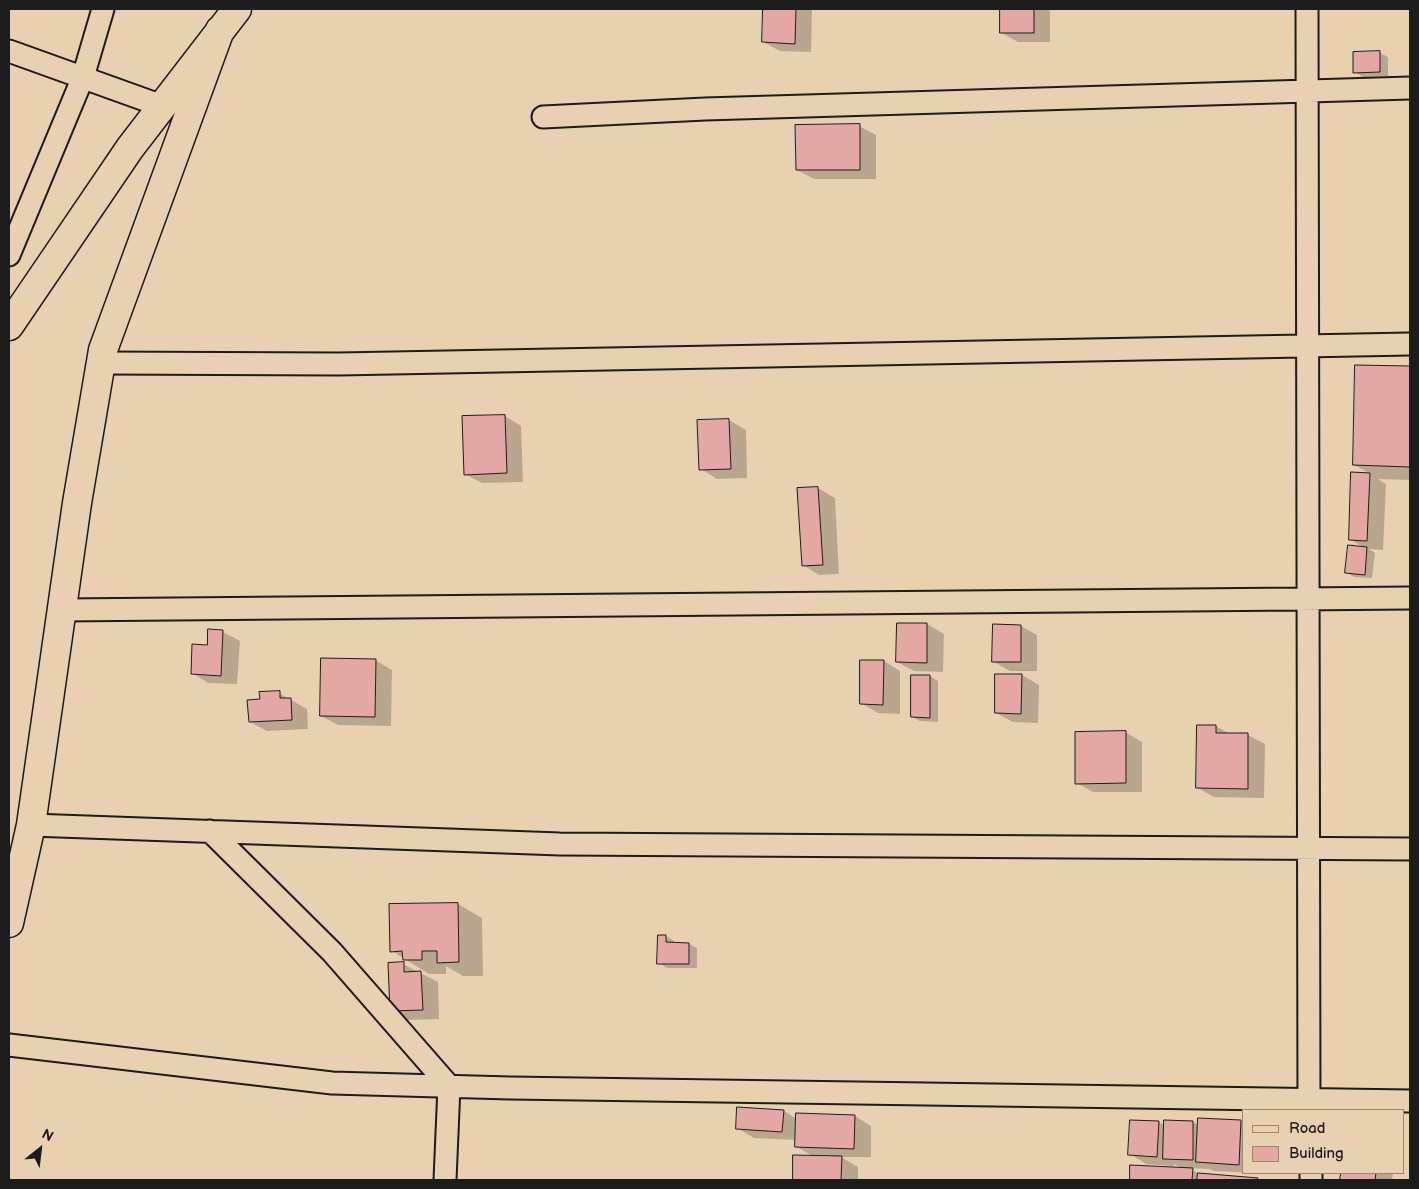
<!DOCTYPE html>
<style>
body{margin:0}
#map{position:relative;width:1419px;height:1189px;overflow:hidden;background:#e8d1b1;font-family:"Balsamiq Sans",sans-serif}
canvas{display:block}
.frame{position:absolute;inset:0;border:10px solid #1c1c1c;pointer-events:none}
.legend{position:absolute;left:1242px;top:1109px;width:162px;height:65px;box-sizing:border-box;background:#e8d1b1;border:1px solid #968975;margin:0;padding:6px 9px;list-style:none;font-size:15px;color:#1c1c1c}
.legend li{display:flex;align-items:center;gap:10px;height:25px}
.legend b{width:25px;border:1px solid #968975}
.north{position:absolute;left:15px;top:1124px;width:50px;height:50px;-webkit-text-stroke:4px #e8d1b1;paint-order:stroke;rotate:29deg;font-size:14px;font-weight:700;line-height:20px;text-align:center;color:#1c1c1c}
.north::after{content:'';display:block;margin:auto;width:18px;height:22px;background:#1c1c1c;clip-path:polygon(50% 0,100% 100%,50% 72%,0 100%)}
</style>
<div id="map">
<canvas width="1419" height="1189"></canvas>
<div class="frame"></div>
<ul class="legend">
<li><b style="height:6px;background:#e8d1b1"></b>Road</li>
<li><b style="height:14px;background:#e3a8a3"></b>Building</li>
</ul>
<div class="north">N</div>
</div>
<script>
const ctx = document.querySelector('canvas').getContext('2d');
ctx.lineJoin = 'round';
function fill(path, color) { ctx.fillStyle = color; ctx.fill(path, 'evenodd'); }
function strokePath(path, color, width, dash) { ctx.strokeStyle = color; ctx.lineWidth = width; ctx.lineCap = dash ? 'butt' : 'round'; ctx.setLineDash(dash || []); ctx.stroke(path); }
const shadow = new Path2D(`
 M764,9h48l-1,43 -31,-1 -17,-9z
 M1001,9h46l3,2v31h-32l-16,-9z
 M1369,9h19v1h-16z
 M1380,53l8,4v19l-25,1 -8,-5z
 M859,126l17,9v44h-62l-17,-9z
 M1356,366l54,2v112l-32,-1 8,5 -3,66 -14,-1 6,4 -3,25 -18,-1 -8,-5 18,-24 -14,-9 3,-65h18l-17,-9z
 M505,416l16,10 2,56 -41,1 -17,-9z
 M729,420l17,10 1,48 -30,1 -16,-10z
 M818,488l17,10 4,76 -20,1 -16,-10z
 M898,624h29l17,10 -1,38 -29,-1 -17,-9z
 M1021,626l16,9v36h-27l-16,-9z
 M223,632l17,9 -3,43 -29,-1 -16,-10 16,-27z
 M375,660l17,10 -1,56 -53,-1 -17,-9z
 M884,661l16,10v43l-22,-1 -17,-10z
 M1022,675l17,10 -1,38 -25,-1 -17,-9z
 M930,676l8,5v41l-18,-1 -8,-4z
 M279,693l28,16 1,20 -41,2 -17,-9 11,-22z
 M1216,726l14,8 18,1 17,9 -1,54 -50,-1 -16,-9z
 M1125,732l17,10v50h-49l-16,-9z
 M458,904l24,14 1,58h-20l-17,-10v8h-17l-37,-23z
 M666,936l8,5v3h15l8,4v20h-30l-8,-5z
 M403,964l35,18 1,37 -31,1 -17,-10z
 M784,1111l13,8 58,-3 16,10v31h-30l17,10v13h-64l1,-23h19l-17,-10v-7l-43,-2 -17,-10z
 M1159,1122l6,4 28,-4 6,3 41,-3 3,1v50h12l-41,-2 -4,-2 -20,-1 11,7 56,4 3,1h-129l1,-13 51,2 -9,-5v2l-28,-2 -16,-10z
 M1342,1173h51l-1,7h-50z`);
const building = new Path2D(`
 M763,9h33l-1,35 -33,-2z
 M1000,9h34v24h-34z
 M1380,51v21l-27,1v-21z
 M860,124v46h-64l-1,-45z
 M1355,365l55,1v101l-57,-2z
 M505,415l2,58 -43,2 -2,-59z
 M729,419l2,50 -32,1 -2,-50z
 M1351,472l19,1 -3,68 -18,-1z
 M818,487l5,78 -21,1 -5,-78z
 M1348,545l19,2 -2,28 -20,-2z
 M897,623h30v40l-31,-1z
 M993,624l28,1v37h-29z
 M208,629l15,1 -2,46 -30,-2 1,-30 15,1z
 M321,658l55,1 -1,58 -55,-1z
 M860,660h24l-1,45 -23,-1z
 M995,674h27l-1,40 -26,-1z
 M911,675h19v43l-19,-1z
 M280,691v7h11l1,22 -43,2 -2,-22 13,-1 -1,-7z
 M1197,725h19v8h32v56l-52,-1z
 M1126,731v52l-51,1v-52z
 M458,903l1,59 -22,1v-12h-15v9h-19l-1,-9 -12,1 -1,-48z
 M658,935h8v7l23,1v21h-32z
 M404,962v10l17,-1 2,39 -33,1 -2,-48z
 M737,1107l47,3 -2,22 -46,-3z
 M796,1113l59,2 -1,34 -59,-2z
 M1198,1118l43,2 -2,45 -43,-3z
 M1130,1120l29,1 -2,36 -29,-2z
 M1164,1120l29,1v39l-30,-1z
 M793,1155l49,1 -1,24h-48z
 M1130,1165l63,3 -1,12h-62z
 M1198,1173l60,5 -1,2h-60z
 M1341,1173h35l-1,7h-35z`);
const minor = new Path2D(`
 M1307,9l2,1101
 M9,51l153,55
 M543,117l162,-8 705,-21
 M9,255l74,-178 20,-68
 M101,363l238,1 1071,-20
 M62,610l1348,-12
 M31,825l529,19 850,5
 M210,831l122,121 117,134 -4,94
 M9,1045l323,38 178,5 900,13
 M1311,1173v7`);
const secondary = new Path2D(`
 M9,326l121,-178 107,-139
 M9,923l22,-98 46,-322 26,-153 117,-320`);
fill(shadow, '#0003');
fill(building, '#e3a8a3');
strokePath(building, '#1c1c1c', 1);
strokePath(minor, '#1c1c1c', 25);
strokePath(secondary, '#1c1c1c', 31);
strokePath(minor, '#e8d1b1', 21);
strokePath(secondary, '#e8d1b1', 28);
</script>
